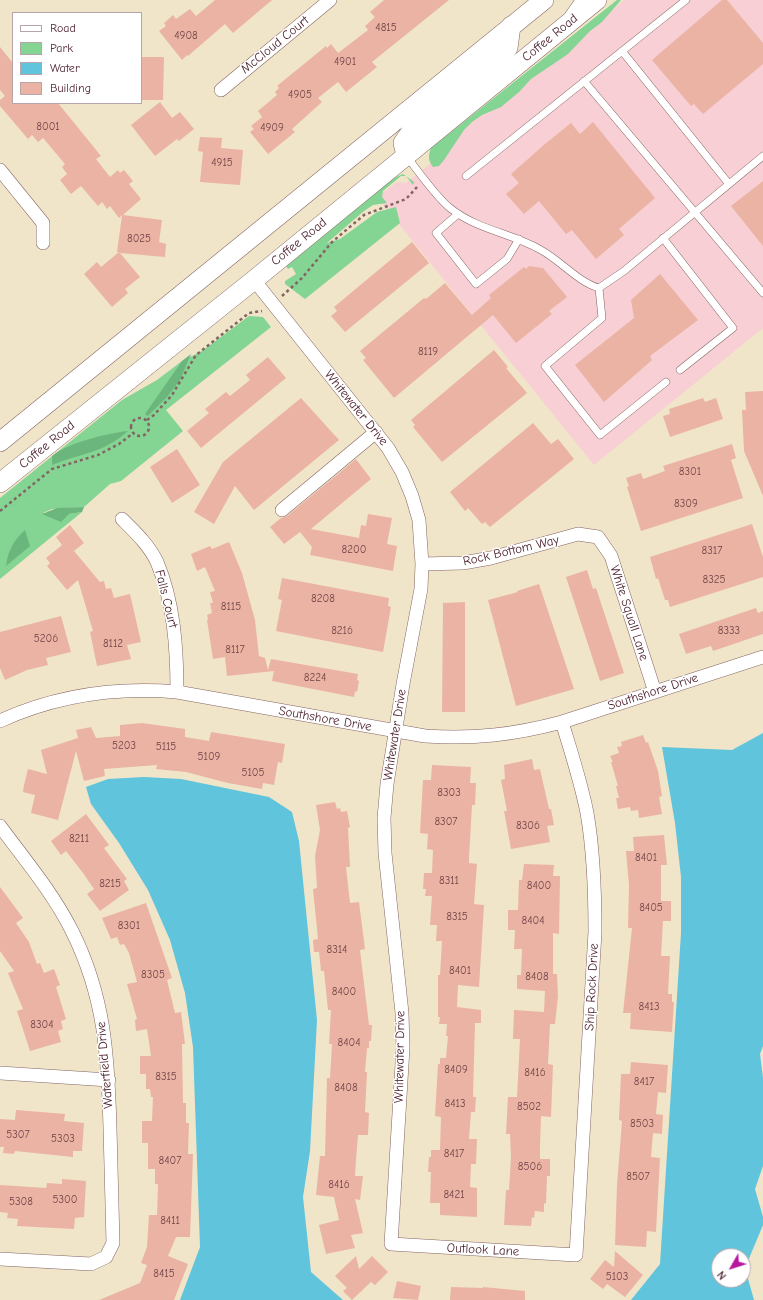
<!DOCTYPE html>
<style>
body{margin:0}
#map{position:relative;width:763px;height:1300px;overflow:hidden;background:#f0e5c9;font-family:"Comic Neue",sans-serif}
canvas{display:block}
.legend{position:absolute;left:12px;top:12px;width:130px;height:92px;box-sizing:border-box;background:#fff;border:1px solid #b7a5aa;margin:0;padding:5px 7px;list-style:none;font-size:12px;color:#4a1f2b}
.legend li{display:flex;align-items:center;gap:8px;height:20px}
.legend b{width:20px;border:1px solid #b7a5aa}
.north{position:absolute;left:711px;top:1248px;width:40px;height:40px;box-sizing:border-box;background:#fff;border:1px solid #b7a5aa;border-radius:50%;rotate:231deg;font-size:11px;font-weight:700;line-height:16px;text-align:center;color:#4a1f2b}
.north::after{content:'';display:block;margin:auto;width:14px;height:18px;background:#b5179e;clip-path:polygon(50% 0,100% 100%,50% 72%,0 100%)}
</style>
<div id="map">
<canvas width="763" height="1300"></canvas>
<ul class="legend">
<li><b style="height:5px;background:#fff"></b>Road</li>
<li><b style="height:11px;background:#84d493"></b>Park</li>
<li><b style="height:11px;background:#5fc4dc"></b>Water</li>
<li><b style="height:11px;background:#ebb3a3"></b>Building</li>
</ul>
<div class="north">N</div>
</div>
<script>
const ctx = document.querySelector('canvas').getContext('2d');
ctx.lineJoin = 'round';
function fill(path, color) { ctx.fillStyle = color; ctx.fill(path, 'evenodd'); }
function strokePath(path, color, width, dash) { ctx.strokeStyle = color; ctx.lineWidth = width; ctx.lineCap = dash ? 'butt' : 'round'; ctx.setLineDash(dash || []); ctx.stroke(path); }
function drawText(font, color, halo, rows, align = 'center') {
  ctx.font = font + ' "Comic Neue",sans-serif'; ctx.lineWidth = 3; ctx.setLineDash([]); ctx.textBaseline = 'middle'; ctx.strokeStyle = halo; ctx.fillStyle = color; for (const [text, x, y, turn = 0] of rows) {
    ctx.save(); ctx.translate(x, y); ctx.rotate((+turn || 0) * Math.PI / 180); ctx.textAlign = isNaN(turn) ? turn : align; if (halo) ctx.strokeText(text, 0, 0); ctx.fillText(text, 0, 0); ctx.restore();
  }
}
const built = new Path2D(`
 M624,0h139v328l-169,137 -217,-268 20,-15 9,1 29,-23 1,-9z`);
const green = new Path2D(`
 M617,0h4l-19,22 -12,9 -22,23 -37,25 -12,13 -18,15 -19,8 -10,7 -8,8 -20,30 -5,6 -6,1c-5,-7 -5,-11 -2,-19z
 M403,174l11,8 -1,3 -7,-9h-5l-18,15 -1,6 5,6 -14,2 -9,6 -37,32 13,-4 37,-27 19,-5 4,16 -95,76 -20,-15v-3l11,-7 -4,-7 -4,2 -2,-3 108,-88z
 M249,316l14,1 8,10 -105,83 17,21 -62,50 -11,3 -26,23 -32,2 -9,4 26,1 13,-2 -82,67v-81l122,-98 35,-20 25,-19 20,-10z`);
const forest = new Path2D(`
 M191,354l-11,26 -13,17 -19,19 -3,-2 37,-53z
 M128,431c-26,23 -47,22 -76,34v-9c18,-14 53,-22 76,-25z
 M84,507l-2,5 -13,2 -8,8 -19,-8 15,-6z
 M25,530l5,16 -24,20c2,-16 8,-26 19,-36z`);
const water = new Path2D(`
 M763,733v313l-3,8 3,24v88l-8,23 8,28v8l-18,43 9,32h-123l29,-36 21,-331v-56l-6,-54 -13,-76 70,3zM719,1256h24v24h-24z
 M144,777l37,2 88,18 23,15 7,29 18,179 -7,131 -7,46 8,75 32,28h-163l20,-53 -7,-200 -8,-54 -15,-53 -22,-50 -29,-47 -28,-39 -5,-17 22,-8z`);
const building = new Path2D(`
 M215,0h57l-39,33 -8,-9 -37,32 -1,-1 -5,5 -23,-29 7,-5 -2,-3 9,-8 3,4 14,-10 6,7z
 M384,0h65l-77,62 5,5 -31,25 -8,-10 -20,16 4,4 -30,27 3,3 -27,22 -18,-22 4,-3 -3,-3 11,-9 -4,-6 19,-16 -2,-3 4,-4 -2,-2 49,-40 1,2 4,-4 7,9 30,-23 -3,-4 10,-9 -5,-5z
 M722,0h5l36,43v21l-60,50 -9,-10 -3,2 -39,-46z
 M0,47l13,16v40h45l43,53 -5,3 14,18 8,-7 2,3 4,-3 9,11 -4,3 12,15 -18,16 39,5 -3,22 7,2 -1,13 -45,-4 20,24 -15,12 3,4 -16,14 -28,-33 13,-12 4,5 18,-15h-2l5,-37 -3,3 -9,-12 -3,3 -5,-7 -4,4 -17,-20 -10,8 -11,-14 7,-6 -5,-7 3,-3 -22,-26 -5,4 -6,-7 -4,4 -28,-33v-6l5,-4 -5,-6z
 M141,57h23l-1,43h-22z
 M160,102l12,16 8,-6 14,17 -15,12 -2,-2 -22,17 -24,-31z
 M593,122l62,76 -36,31 5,6 -28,24 -24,-29 -6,4 -27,-33 -15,13 -18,-20 13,-11 -8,-9 34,-30 26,-21 9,11z
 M200,137l22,1 -1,10 22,2 -3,35 -40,-3 3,-30 -5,-1z
 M763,181v65l-32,-40z
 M412,242l17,21 -84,69 -14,-16 6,-5 -3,-4z
 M529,266l14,2 24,29 -18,14 3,3 -36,29 -23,-28 -99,83 -31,-38 3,-2 -6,-7 64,-53 2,1 19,-16 27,32 19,-17 -2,-3 35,-28 2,2z
 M660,274l38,46 -48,36 2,4 -48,42 -29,-37 59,-47 -3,-18z
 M494,350l14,17 -2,1 21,25 -85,69 -29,-35 2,-2 -4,-5z
 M268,357l18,21 -85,70 -14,-17 22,-18 -4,-4 21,-17 4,4 20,-16 -4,-5z
 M763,391v105l-19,-45 -2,-41h4l-1,-18z
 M301,398l38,42 -85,70 -19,-24 -21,38 -20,-12 29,-50z
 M703,398l2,4 11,-4 7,21 -53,18 -7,-21 7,-2 -1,-5z
 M533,423l18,21 7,-5 16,20 -84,68 -5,-5 -3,2 -14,-16 -3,3 -15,-19z
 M732,444l4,14 -5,2 12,38 -102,33 -14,-44 2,-1 -3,-8 15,-5 2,6 22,-8 -2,-5z
 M177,449l23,36 -28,18 -22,-36z
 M356,459l15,20 -60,50 48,9 2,-13 5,1 2,-12 24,4 -5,26 10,2 -4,25 -83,-16 2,-8 -12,-15 -16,12 -14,-17 11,-9 6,-2z
 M752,524l11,33v20l-93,30 -2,-7h-3l-7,-22 -2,1 -6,-22z
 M70,525l14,18 -10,8 26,31 4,-1 2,8 5,-1 3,10 16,-4 11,48 -14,3 4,14 -34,7 -7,-34 3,-1 -15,-51 -11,10 -20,-24 3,-3 -4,-5 16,-13 -6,-8z
 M229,542l13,31 13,47 4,36 6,2 3,12 3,-11 87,15 -1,6 2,1 -2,11 -2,-1 -1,6 -82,-16 2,-10 -47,5 -2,-19 -12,2 -6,-39 1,-1 -1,-4 5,-2 -2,-10h3l-3,-11 5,-1 -10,-24 -8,4 -6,-17 19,-8 2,3z
 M587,570l6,19 3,-1 28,85 -24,8 -34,-104z
 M282,578l107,20 -1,8 3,1 -8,45 -107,-21 6,-31 -4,-1z
 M539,584l35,105 -58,17 -28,-106 30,-8 -1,-1z
 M465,602v110h-23l1,-109z
 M756,608l2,5 5,-2v23l-50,17 -2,-5 -25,8 -7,-20z
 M61,616l10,36 -25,6 2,7 -21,5 -22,10 -5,-12v-36z
 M142,723l43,6v8l24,4 2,-9 74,12 -3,19 -4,-1 -4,23 -11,-2 -1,6 -34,-6 -42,-11 -30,-3 1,-4 -53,4 1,7 -21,5 -8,-30 -18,69 -27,-7 4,-18 -12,-3 1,-7 4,-16 19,5 -6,-24 37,-12 -2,-8 15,-3 5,11 24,-2v-11z
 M643,735l3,8 2,-1 10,29 4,25 -3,1 3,17 -23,4 -1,-8 -7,1 -1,-4 -12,2 -2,-11h3l-3,-12h2l-7,-24h2l-3,-6 9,-3 -2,-6 5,-1 -1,-4z
 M532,759l2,11 6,-1 9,40h2l3,16 -7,1 3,16 -39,7 -7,-38h3l-6,-31 4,-1 -1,-14z
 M432,765l39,2 -1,16h6l-1,22h-3l-3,53v5l8,1 -3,40 10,1 -5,82 -21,-2 -1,22 24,3v13h-6l-2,74h3l-1,15h-4l-2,27h8l-1,25h-5l-1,23 7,1v29l-37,-2v-12h-10l1,-31h-3l1,-15h2v-7h9l1,-33 -6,-1 3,-52h2v-6h6l2,-22h-2l1,-12h-8l1,-7h-2v-42h2l2,-34h-6l1,-16h-7l2,-29h-7l1,-7h-3l1,-16h8l1,-23 -6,-1 1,-15 -8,-1 3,-53h8z
 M335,802l2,7 3,-1 1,4 6,-1 3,16 -2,1 2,39h-4l4,36 9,-1 6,47 -5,1 9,75h3l-1,16h-2v7h-2l-2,24h2l-2,40 4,1 -1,22h-10l-2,25 -1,16h8l-3,24 -5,-1 8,34 -12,2 4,13 -29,6 -7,-29 20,-5 -5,-23 -18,-2 4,-39h5l2,-78h3l2,-34h-3l2,-34h-3l-4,-39h-3l-2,-19h-5l-1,-12 5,-1 -5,-50 4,-1 -2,-32 5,-26 -4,-25z
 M86,814l23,31 -5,3 23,31 -3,2 5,9 -29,21 -13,-17 7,-5 -11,-16 -17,-22 -5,4 -10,-14z
 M664,835l3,30h-6v36h10v20h-8l-2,35h9l-2,38h4v8h2l-2,30 -42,-3 1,-16h-8l9,-85h-4l1,-43 -3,-34h8l-1,-14z
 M524,864l30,1 -1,11h7l-1,58 -6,-1v41h4l1,22 -3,28h-5l-2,40 5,1 -2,52 -10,-1 -1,30v13h10v17h-3l-1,28 -2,-1v9l-9,-1 -1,7 -2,-1 -1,9 -27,-1 2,-35h3l2,-32 -1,-24h-4l2,-37h9l3,-58h-7l1,-29 30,2 1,-21 -28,-2v-14h4l1,-26h-8l1,-19h-7v-20h10l1,-30h3z
 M0,887l23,31 -7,5 13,19 8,22 3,-1 4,10 10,-4 6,16 -4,2 10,32 -5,2 2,8 -5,2 3,11 -31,9 -13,-40 6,-2 -15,-36 6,-2 -14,-20z
 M146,903l26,75 -5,2 8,33 6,-1 4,32h-3l1,59h3v20h3l-1,31h5l-3,83h-14l-8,19 20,8 -14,36h-75l41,-17 7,-18 -6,-2 6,-16 2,-32h8l1,-31h-3v-15h-7v-26h-6v-22h10l1,-24h-2l-1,-8h-4v-15h-6v-18h11l-4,-27 -11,2 -1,-11 2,-1 -10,-35 10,-2 -8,-29 -5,-9 -4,1 -3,-8 -6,2 -9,-21z
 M631,1062l37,3 -2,28 -8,-1 -2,22 7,1 -1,19 -9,-1 -2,24 9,1 -4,74 -9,-1 -1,16 -31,-2 2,-60 5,-64 -3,-1 2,-46h9z
 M16,1110l49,4 -1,7 20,2 -2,28h-9v6l-58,-6 -1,3 -11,-1 1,-6h-4v-28l15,1z
 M62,1179l24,2 -2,36 -9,1 -1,11 -57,-3 1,-7 -11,-1 1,-5 -8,-1v-27l46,3 1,-5 15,1z
 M615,1251l28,24 -18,22 -18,-13 -4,5 -13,-10 15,-19 9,7z
 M356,1256l3,13 13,-13 16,16 -13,13 -4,-3 -19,18 -9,-9 4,-3 -12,-12z
 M397,1281l24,5 -3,14 -25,-2z
 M451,1287l32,1v-1l42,4v9h-75z`);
const path = new Path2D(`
 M282,296l20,-18 30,-36 32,-27 42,-16 11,-12
 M131 427a9 9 0 1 1 18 0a9 9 0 1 1-18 0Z
 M147,420l7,-5 18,-20 24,-40 53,-42 13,-2
 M0,511l52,-42 46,-14 21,-11 13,-10`);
const service = new Path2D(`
 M569,14l10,-14
 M622,51l107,133
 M584,81l179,212
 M407,157c12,15 29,40 43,51 27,22 62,25 91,42 20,11 37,32 58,38l25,-17 139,-115
 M466,176l220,-176
 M458,214l-22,19 40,51 31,-25 12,-20
 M663,238l70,90 -53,42
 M599,288l3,30 -57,48 55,69 66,-53`);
const minor = new Path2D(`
 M221,90l109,-90
 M0,170l43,53v20
 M254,280l134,168 14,24 10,24 7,24 3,44 -1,25 -18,95 -16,100 -3,34 1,35 17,160 1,35 -12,196 185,11 19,-323c0,-40 -1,-79 -8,-119 -6,-31 -16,-61 -25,-91
 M282,510l94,-78
 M122,519c13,13 27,26 35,43 17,40 20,87 20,130
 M422,564l41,-1 28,-5 87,-24 20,3 13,19 44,136
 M0,721c57,-26 116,-34 177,-29l248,44c50,3 88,-1 137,-14l201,-65
 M0,826c25,34 53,67 72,105 33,66 36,125 38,197 1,38 2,77 3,115l-7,14 -15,7 -91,-5
 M0,1073l109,7`);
const secondary = new Path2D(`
 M406,155l-3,-12 9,-13 96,-82 3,-22
 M0,442l544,-442
 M0,483l254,-203 343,-280`);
const numberNames = [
 ["4815",386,28],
 ["4908",186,36],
 ["4901",345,62],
 ["4905",300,95],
 ["8001",48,127],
 ["4909",272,128],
 ["4915",222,163],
 ["8025",139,239],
 ["8119",428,352],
 ["8301",690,472],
 ["8309",686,504],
 ["8200",354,550],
 ["8317",712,551],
 ["8325",714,580],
 ["8208",323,599],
 ["8115",231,607],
 ["8216",342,631],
 ["8333",729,631],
 ["5206",46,639],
 ["8112",113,644],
 ["8117",235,650],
 ["8224",315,678],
 ["5203",124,746],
 ["5115",166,747],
 ["5109",209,757],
 ["5105",253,773],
 ["8303",449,793],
 ["8307",446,822],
 ["8306",528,826],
 ["8211",79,839],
 ["8401",646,858],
 ["8311",449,881],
 ["8215",110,884],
 ["8400",539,886],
 ["8405",651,908],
 ["8315",457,917],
 ["8404",533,921],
 ["8301",129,926],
 ["8314",337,950],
 ["8401",460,971],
 ["8305",153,975],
 ["8408",537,977],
 ["8400",344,992],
 ["8413",649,1007],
 ["8304",42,1025],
 ["8404",349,1043],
 ["8409",456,1070],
 ["8416",535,1073],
 ["8315",166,1077],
 ["8417",644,1082],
 ["8408",346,1088],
 ["8413",455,1104],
 ["8502",529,1107],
 ["8503",642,1124],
 ["5307",18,1135],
 ["5303",63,1139],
 ["8417",454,1154],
 ["8407",170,1161],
 ["8506",530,1167],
 ["8507",638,1177],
 ["8416",339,1185],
 ["8421",454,1195],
 ["5300",65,1200],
 ["5308",21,1202],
 ["8411",170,1221],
 ["8415",164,1274],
 ["5103",617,1277]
];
const streetNames = [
 ["Coffee Road",550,38,-39],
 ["McCloud Court",275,45,-39],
 ["Coffee Road",299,242,-39],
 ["Whitewater Drive",356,408,51],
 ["Coffee Road",47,445,-39],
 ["Rock Bottom Way",511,551,-13],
 ["Falls Court",166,599,76],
 ["White Squall Lane",629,613,72],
 ["Southshore Drive",653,692,-18],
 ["Southshore Drive",325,719,10],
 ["Whitewater Drive",395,735,-81],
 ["Ship Rock Drive",592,987,-87],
 ["Whitewater Drive",400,1057,-89],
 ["Waterfield Drive",105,1065,-95],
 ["Outlook Lane",483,1250,3]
];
fill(built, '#f7cfd4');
fill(green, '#84d493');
fill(forest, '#6bb67d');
fill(water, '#5fc4dc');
fill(building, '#ebb3a3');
strokePath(service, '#846462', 8);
strokePath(minor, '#846462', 14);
strokePath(secondary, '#846462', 20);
strokePath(path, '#846462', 2.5, [3, 3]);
strokePath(service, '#fff', 7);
strokePath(minor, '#fff', 13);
strokePath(secondary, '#fff', 19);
drawText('11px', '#724449', null, numberNames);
drawText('13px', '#4a1f2b', '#fff', streetNames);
</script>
